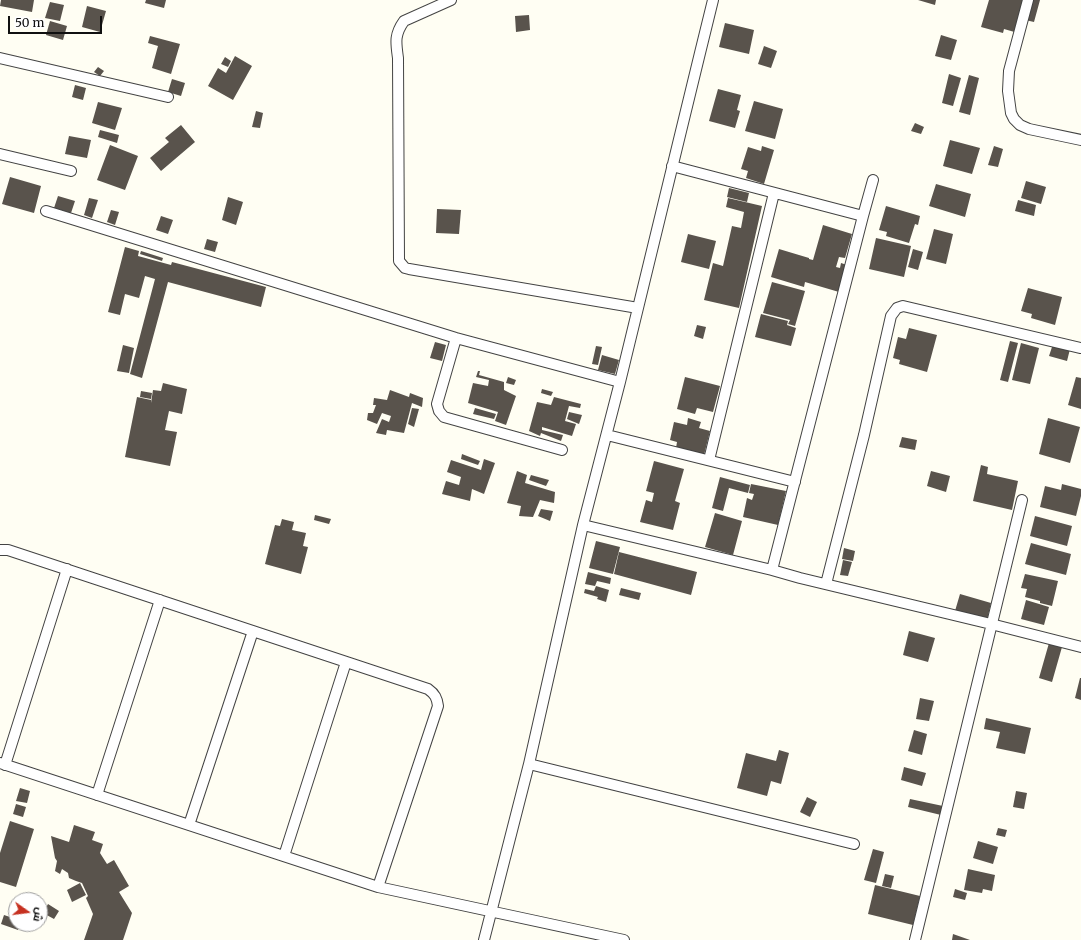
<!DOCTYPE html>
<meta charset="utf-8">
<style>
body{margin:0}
#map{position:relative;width:1081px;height:940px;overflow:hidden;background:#fffef3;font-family:Merriweather,Cairo,serif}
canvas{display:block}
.north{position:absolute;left:8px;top:892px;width:40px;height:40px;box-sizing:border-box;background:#fff;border:1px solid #9f9f9f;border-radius:50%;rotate:104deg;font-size:11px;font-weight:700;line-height:16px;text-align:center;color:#101010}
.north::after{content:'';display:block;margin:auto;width:14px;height:18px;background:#c63121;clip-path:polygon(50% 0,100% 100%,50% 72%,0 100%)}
.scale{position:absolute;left:8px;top:16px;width:94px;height:18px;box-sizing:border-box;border:2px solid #101010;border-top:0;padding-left:5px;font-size:12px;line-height:14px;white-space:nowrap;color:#101010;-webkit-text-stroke:3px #fff;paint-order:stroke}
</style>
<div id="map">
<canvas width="1081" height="940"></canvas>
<div class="north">ش</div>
<div class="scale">50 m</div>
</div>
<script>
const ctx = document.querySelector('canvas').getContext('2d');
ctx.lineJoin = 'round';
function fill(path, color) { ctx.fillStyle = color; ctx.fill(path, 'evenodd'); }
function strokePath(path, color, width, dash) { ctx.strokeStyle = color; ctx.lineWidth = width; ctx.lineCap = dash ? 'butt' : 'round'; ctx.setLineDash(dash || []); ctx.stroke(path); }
const building = new Path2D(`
 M1,0h33l-2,12 -32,-6z
 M146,0h20l-2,8 -19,-5z
 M918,0h18l-1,5z
 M989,0h51l-6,22 -13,-3 -3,14 -14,-4 -1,4 -22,-6z
 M50,2l14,3 -4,16 -15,-3z
 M87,6l19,5 -6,21 -18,-5z
 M529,15l1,15 -14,2 -1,-16z
 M50,21l17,5 -4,14 -17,-5z
 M725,23l29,7 -5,24 -30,-7z
 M941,35l16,5 -6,20 -16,-4z
 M150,36l30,8 -9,30 -19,-6 6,-22 -10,-3z
 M764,46l13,5 -6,17 -13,-4z
 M235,56l17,10 -19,34 -25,-14 10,-18 8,5z
 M225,57l6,4 -3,6 -7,-3z
 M98,67l6,4 -4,5 -6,-4z
 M949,74l12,4 -8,28 -11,-3z
 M969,75l10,3 -9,37 -11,-3z
 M172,79l13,4 -4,13 -13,-4z
 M75,85l11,3 -3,12 -11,-3z
 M718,89l23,6 -4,15 3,1 -5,17 -26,-7z
 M754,101l29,8 -8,30 -30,-8z
 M98,102l24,6 -7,22 -23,-7z
 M256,111l7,2 -3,15 -8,-1z
 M915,123l9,4 -3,7 -10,-3z
 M181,125l14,17 -34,29 -11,-13 19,-16 -4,-4z
 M100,130l19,5 -2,8 -19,-6z
 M69,136l22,4 -4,18 -22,-4z
 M950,140l30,8 -8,26 -29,-8z
 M110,145l28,11 -13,34 -28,-10z
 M762,146l12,4 -10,34 -18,-6 2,-7 -7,-2 7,-22 13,4z
 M994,146l9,3 -5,18 -10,-2z
 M10,177l31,9 -7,27 -32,-9z
 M1026,181l20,6 -5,17 -20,-6z
 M936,184l35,10 -6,23 -36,-11z
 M729,188l20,5 -2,9 -20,-5z
 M58,196l17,5 -4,12 -17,-5z
 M228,197l15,5 -7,23 -14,-5z
 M89,198l9,2 -6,18 -8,-3z
 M728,198l34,8 -23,102 -35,-8 9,-37 10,3 9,-40 9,2 3,-16 -18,-5z
 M1018,200l18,5 -2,11 -19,-5z
 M886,206l34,10 -2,9 -3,-1 -6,19 -23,-7 1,-4 -8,-2z
 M437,209l24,1 -2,24 -23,-1z
 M111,210l8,2 -4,13 -8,-3z
 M161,216l12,4 -5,14 -12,-4z
 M823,225l29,9 -7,24 -6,-1 -3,10 4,1 1,-5 6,2 -8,27 -34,-10 -1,5 -33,-10 8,-28 30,9v1l4,1z
 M934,229l19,5 -7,30 -20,-5z
 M688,234l28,7 -7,28 -28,-7z
 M876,238l35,8 -7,31 -35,-8z
 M207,239l11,3 -3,10 -11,-3z
 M125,247l14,4 -1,5 33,9 1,-3 94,25 -5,20 -93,-25 -26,96 -12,-4 25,-95 -10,-3 -6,22 -14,-4 -5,21 -12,-3z
 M913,249l10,3 -5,18 -10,-3z
 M141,251l22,7 -1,3 -22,-7z
 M772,282l33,9 -10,35 -7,-2 2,-4 -27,-7z
 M1028,288l34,9 -7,28 -24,-7 1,-4 -11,-3z
 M761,314l27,7 -1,4 9,3 -5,18 -36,-9z
 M697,325l9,2 -3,12 -9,-3z
 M909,328l28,7 -10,37 -28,-8 1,-4 -7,-2 5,-21 8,2z
 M1010,341l8,2 -10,39 -8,-2z
 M435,342l11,3 -4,16 -12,-3z
 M1021,343l18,5 -9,36 -18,-4z
 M1053,344l17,5 -3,12 -18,-5z
 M123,345l11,3 -5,25 -12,-2z
 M596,346l6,1 -4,18 -6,-1z
 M602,355l17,5 -4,14 -17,-4z
 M478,371h2l-1,4 25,7v8l12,6 -10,29 -11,-4 3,-9 -30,-9 5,-20 15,3 1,-6 -13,-3z
 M508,377l8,3 -2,5 -8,-2z
 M685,377l35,9 -7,26 -16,-4 -2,6 -18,-5z
 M1076,377l5,1v31l-13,-4z
 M163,383l24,6 -5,25 -13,-3 -4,19 12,2 -7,34 -45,-9 12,-60 14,3v3l2,-13 8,1z
 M542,389l11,3 -2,4 -10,-3z
 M390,390l19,7 1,-4 13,5 -1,9 -10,-4 -8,30 -17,-3 -1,5 -10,-2 6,-14 7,3 2,-6 -9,-3 -5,11 -10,-4 1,-7h5l3,-8h-3l1,-7 13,2z
 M141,391l11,2 -1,6 -11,-2z
 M554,397l27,7 -1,4 -11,-2 -4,15 11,3 -4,12 -30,-9v3l21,5 -2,6 -20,-8 -1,3 -11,-5 8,-29 14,3z
 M412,408l7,1 -5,18 -6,-3z
 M475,408l21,6 -2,5 -21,-5z
 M569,412l13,3 -3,9 -12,-5z
 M688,418l13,4 -2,6 11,3 -6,24 -28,-7 1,-6 -7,-2 4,-18 13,3z
 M1048,418l32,9 -10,36 -31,-9z
 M902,437l15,3 -2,10 -16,-3z
 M462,454l18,7 -2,4 -17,-6z
 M484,459l11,4 -11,31 -12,-5 -2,12 -28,-7 4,-13 13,4 2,-8 -14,-5 4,-12 30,10z
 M654,461l30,8 -9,32 5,2 -7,27 -33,-8 6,-22 6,2 2,-9 -8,-2z
 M981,465l7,2 -1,7 31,7 -6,29 -39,-9z
 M517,471l10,4 -2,8 30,9 -1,11 -14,-3 -7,17 -14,-1 2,-10 -14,-3z
 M931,471l19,5 -4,16 -19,-6z
 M531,475l18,5 -3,6 -17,-6z
 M720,477l30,8 -2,8 -19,-5 -6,23 -11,-3z
 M751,484l35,7 -8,34 -35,-8 4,-19 5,2 2,-6 -5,-1z
 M1062,484l19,5v7l-5,20 -36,-9 5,-21 16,4z
 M541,509l12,2 -3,10 -12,-5z
 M715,513l27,8 -9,34 -28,-8z
 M315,515l16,4 -2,5 -15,-4z
 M1035,516l37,10 -5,20 -37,-10z
 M282,519l12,3 -2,8 14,3 -3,13 5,1 -7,27 -36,-10 10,-39 5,1z
 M596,541l24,6 -7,27 -24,-6z
 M1031,543l40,11 -5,21 -41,-11z
 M844,548l11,3 -2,10 -11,-2z
 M619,552l78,20 -6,23 -77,-21z
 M843,560l9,2 -4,14 -8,-1z
 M588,572l23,6 -1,6 -13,-3 -2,5 -10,-2z
 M1025,574l33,7 -6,25 -12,-3v-2l-15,-4 2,-8 -6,-1z
 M596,586l13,4 -3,12 -9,-3 1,-2 -14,-4 1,-4 9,2z
 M621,588l20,5 -2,7 -20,-5z
 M960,594l31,9 -4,17 -32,-9z
 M1026,600l23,7 -5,18 -23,-6z
 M909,631l26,7 -7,24 -25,-7z
 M1049,643l13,4 -10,35 -13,-4z
 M1080,678h1v22l-6,-2z
 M920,698l14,3 -5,20 -13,-2z
 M986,718l45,10 -6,26 -29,-6 4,-16 -16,-3z
 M914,730l13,4 -5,21 -14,-4z
 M779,750l10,3 -8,31 -10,-3 -4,15 -30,-8 9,-35 30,8z
 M904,767l22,6 -4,13 -21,-6z
 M20,788l10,3 -3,12 -11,-2z
 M1016,791l11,2 -3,16 -11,-2z
 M807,797l10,5 -7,15 -10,-5z
 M910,799l33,7 -2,9 -33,-8z
 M16,804l10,3 -3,10 -10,-3z
 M10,821l24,8 -18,58 -16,-5v-29z
 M74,825l21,7 -3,8 11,4 -3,9 7,11 7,-4 15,26 -10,6 13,21 -9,27h-39l9,-26 -7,-16 2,-2 -6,-13 -6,-2 -7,-3 -1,-5 -6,-4 -2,5 -5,-3 2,-10 -2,-3 -4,-22 18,6z
 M998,828l9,2 -2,7 -9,-2z
 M978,841l20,6 -5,17 -20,-6z
 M873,849l11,3 -8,31 -12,-3z
 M968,869l27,6 -3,16 -9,-2 -1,4 -18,-3z
 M885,874l9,2 -3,12 -9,-2z
 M80,883l6,12 -14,7 -5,-12z
 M875,885l45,11 -7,29 -45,-11z
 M955,889l12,4 -2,7 -12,-3z
 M48,904l11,7 -5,8 -11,-6z
 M4,915l12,4v5h4l-2,6 -17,-6z
 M953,934l17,6h-18z`);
const street = new Path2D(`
 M451,0l-47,21c-10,14 -8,22 -6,37l1,203 6,7 4,1 229,39
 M1028,0l-19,71 -1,20 3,22 3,6 6,6 9,4 52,11
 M0,58l168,39
 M0,154l71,17
 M672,166l191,50
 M46,211l410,127 164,44
 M456,338l-19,66 2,7 5,6 118,33
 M607,435l188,47
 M709,460l65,-267
 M583,525l189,45 28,8 191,46 90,23
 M0,550h8l420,139c7,5 9,9 10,17l-60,181
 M772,570l91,-354 10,-36
 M826,584l38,-149 27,-119 6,-8 6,-2 177,42
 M0,763l378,124 246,53
 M529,764l325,80
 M5,765l62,-196
 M97,795l63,-195
 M189,825l64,-194
 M284,856l62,-194
 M484,940l45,-176 54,-239 37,-143 80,-329 13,-53
 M915,940l107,-440`);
fill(building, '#59534c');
strokePath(street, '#434343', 12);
strokePath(street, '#fff', 10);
</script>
